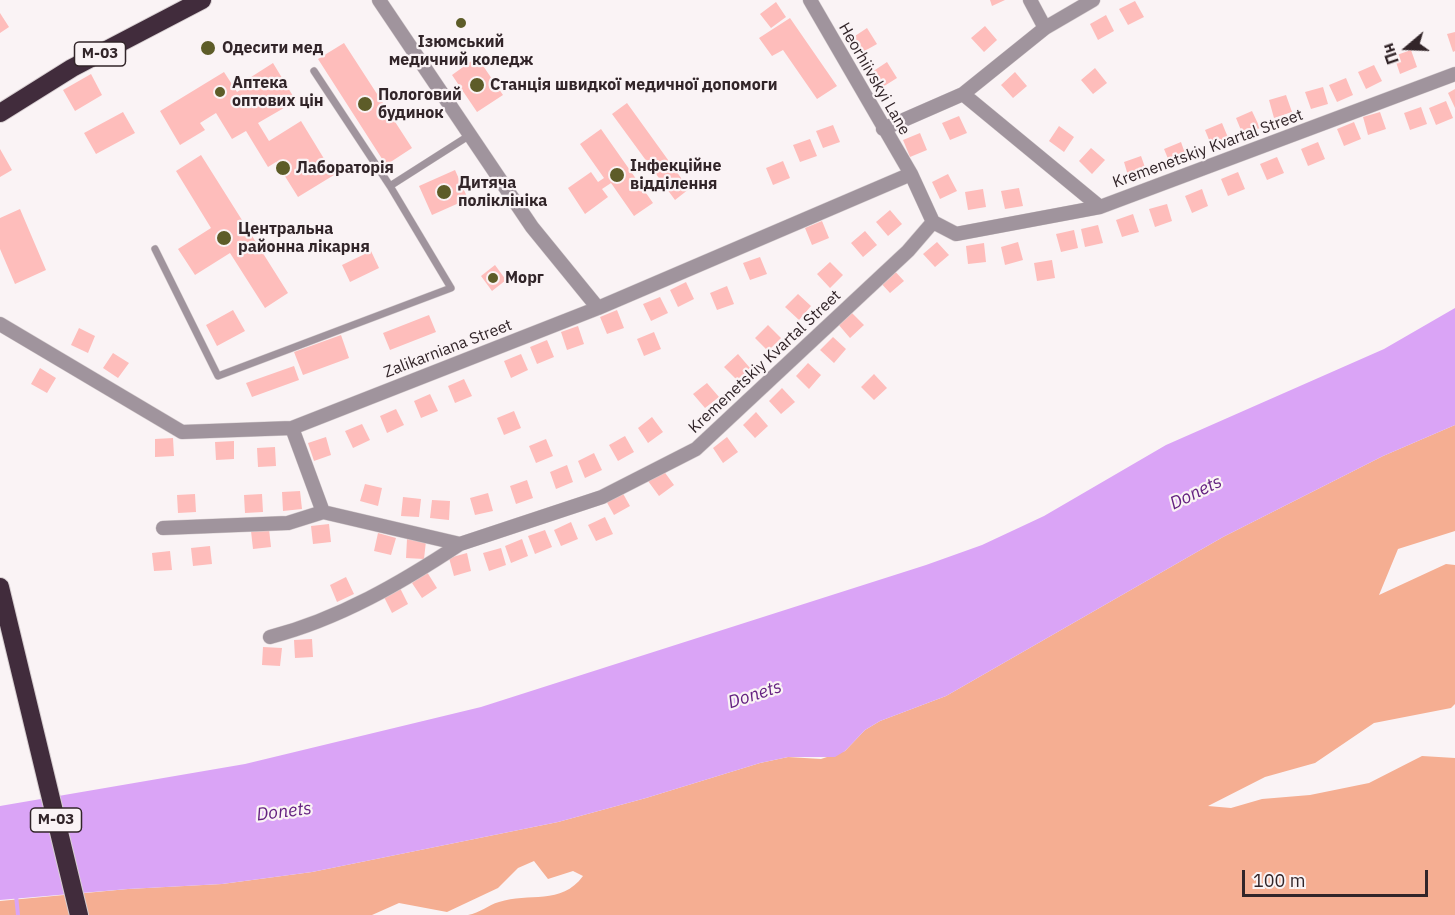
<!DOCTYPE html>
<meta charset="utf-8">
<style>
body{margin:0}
#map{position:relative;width:1455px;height:915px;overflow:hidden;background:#faf3f5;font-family:"IBM Plex Sans",sans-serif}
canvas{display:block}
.north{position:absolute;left:1377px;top:18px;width:60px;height:60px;-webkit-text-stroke:4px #faf3f5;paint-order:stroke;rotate:251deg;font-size:16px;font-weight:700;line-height:24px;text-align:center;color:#322529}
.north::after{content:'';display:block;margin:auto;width:21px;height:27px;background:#322529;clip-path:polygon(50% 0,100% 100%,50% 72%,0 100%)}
.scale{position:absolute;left:1242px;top:870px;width:186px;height:27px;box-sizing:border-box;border:3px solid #322529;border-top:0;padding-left:8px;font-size:18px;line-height:21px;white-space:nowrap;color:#322529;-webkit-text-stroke:4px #faf3f5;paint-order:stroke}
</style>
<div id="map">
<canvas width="1455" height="915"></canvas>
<div class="north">Пн</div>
<div class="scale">100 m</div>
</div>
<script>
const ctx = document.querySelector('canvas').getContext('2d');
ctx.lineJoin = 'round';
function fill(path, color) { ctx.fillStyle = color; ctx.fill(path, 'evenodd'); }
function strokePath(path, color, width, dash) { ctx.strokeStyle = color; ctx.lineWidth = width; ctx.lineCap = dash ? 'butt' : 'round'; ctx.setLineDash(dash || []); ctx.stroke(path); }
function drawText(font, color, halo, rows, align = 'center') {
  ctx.font = font + ' "IBM Plex Sans",sans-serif'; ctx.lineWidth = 4.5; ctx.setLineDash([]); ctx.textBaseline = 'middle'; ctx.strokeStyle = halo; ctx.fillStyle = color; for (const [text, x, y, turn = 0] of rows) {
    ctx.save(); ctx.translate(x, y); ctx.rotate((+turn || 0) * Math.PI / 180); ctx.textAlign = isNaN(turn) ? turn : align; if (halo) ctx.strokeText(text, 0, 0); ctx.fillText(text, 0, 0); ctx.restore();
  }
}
const green = new Path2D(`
 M1455,425v106l-57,18 -19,46 67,-31 9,1v139l-4,4 -77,15 -59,40 -50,14 -57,29 23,2 31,-9 48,-4 59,-12 53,-27 33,2v157h-987c12,-2 20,-10 31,-13 30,-10 62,4 84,-26l-10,-5 -25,8 -14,-18 -16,7 -20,20 -51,24 -48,-9 -27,12h-372v-14l128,-12 94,-5 90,-12 246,-50 88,-24 114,-35 28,-6 33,2 24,-8 20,-21 15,-9 66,-25 277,-159 160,-81z`);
const water = new Path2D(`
 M1455,308v117l-72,31 -160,81 -277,159 -66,25 -15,9 -20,21 -10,6h-47l-28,6 -114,35 -88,24 -246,50 -90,12 -94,5 -128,11v-94l245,-42 236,-57 445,-142 56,-20 62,-29 122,-71 218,-96z`);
const stream = new Path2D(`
 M16,895l2,20`);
const building = new Path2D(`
 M990,0h15l-13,6z
 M1135,1l9,16 -16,8 -9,-16z
 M776,2l10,15 -15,11 -11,-14z
 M0,13l9,14 -9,6z
 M1106,15l8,16 -16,9 -8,-16z
 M790,18l47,68 -20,13 -34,-49 -11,6 -13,-18z
 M985,26l12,14 -13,12 -13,-14z
 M867,28l10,16 -16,9 -9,-15z
 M1455,32v19l-2,1 -6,-18z
 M344,43l68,105 -26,17 -68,-106z
 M1411,50l6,17 -17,7 -6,-18z
 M477,57l26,38 -26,17 -25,-37z
 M887,62l10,16 -16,10 -9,-16z
 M273,63l23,38 -38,22 11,18 32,-20 33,54 -36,22 -22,-35 -8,5 -22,-36 -14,8 -16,-26 -16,10 5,7 -25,15 -20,-34 64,-39 13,20 14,-9 -3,-4z
 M1374,65l8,16 -16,8 -8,-17z
 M1095,68l12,15 -14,11 -12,-14z
 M1015,72l12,14 -14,12 -12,-13z
 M91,74l11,21 -27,16 -12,-21z
 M1346,78l7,17 -16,7 -8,-17z
 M1323,87l5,17 -17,5 -6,-17z
 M1455,89v19l-7,-15z
 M1286,95l6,17 -18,6 -5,-18z
 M1446,101l7,17 -17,7 -7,-17z
 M627,103l62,86 -14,11 -63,-86z
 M1421,107l6,17 -17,6 -6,-17z
 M1252,111l8,17 -17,7 -7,-17z
 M123,112l12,21 -39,21 -12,-21z
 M1380,112l6,17 -18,6 -5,-18z
 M959,116l8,17 -17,7 -8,-17z
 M1354,122l7,17 -17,7 -7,-17z
 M1222,123l7,17 -17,7 -7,-17z
 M833,125l7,17 -17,6 -7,-17z
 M1059,126l15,11 -10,15 -15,-11z
 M601,129l52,74 -19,13 -23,-33 -9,6 6,8 -23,17 -17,-26 23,-16 7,10 6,-4 -24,-34z
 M920,133l7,17 -17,7 -7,-17z
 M810,139l7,17 -17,6 -7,-17z
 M1181,142l6,17 -16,7 -7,-17z
 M1318,142l7,17 -17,7 -7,-17z
 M1091,148l14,12 -13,14 -13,-13z
 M0,149l12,21 -12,7z
 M201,155l87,138 -23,15 -35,-55 -35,22 -17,-26 33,-21 -35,-57z
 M1141,156l6,17 -18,6 -5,-17z
 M1277,157l7,16 -17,7 -7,-16z
 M783,161l7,17 -17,7 -7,-17z
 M455,170l13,29 -36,16 -13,-29z
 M1238,172l7,17 -17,7 -7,-17z
 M948,174l9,17 -17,8 -8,-17z
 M1019,188l4,18 -18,3 -4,-18z
 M983,189l3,18 -18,3 -3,-18z
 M1202,189l6,17 -16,7 -7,-17z
 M1167,204l5,17 -17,6 -6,-18z
 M20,209l26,61 -31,14 -15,-35v-31z
 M890,210l12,14 -14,12 -12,-14z
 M1133,214l6,18 -17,5 -6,-17z
 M822,221l7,17 -17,7 -7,-17z
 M1098,225l5,18 -18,4 -4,-18z
 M1074,230l4,18 -17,4 -5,-18z
 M865,231l12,14 -14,12 -12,-14z
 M937,242l12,13 -14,12 -12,-13z
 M1018,242l5,18 -18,5 -4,-18z
 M984,243l2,19 -18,2 -2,-18z
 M371,251l8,17 -29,14 -8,-17z
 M760,257l7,17 -17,6 -7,-17z
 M1052,260l3,18 -18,3 -3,-18z
 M830,262l13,13 -13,13 -13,-14z
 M495,265l11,15 -14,11 -11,-15z
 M892,268l12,13 -14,12 -12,-13z
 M686,282l8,17 -16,8 -8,-17z
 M727,286l7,18 -17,6 -7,-17z
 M798,294l13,12 -12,14 -14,-13z
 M660,297l8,16 -17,8 -8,-17z
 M233,310l12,21 -28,15 -11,-21z
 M617,310l7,18 -17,6 -7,-17z
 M851,312l13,13 -14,13 -12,-14z
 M429,315l7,17 -46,18 -7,-17z
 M768,325l13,13 -13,13 -13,-13z
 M578,326l6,18 -17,6 -6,-18z
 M79,328l16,8 -7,17 -17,-8z
 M654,332l7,17 -17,7 -7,-17z
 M341,335l8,23 -46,17 -9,-23z
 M833,337l13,12 -12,14 -14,-13z
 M547,340l7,17 -17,7 -7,-17z
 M113,353l16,10 -11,15 -15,-10z
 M521,354l7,16 -17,8 -7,-17z
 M738,354l12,14 -13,12 -13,-13z
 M808,363l13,12 -12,14 -13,-13z
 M294,366l5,14 -47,17 -6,-14z
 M40,368l16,10 -9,15 -16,-9z
 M874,374l13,14 -13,12 -13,-13z
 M464,379l8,17 -17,7 -7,-17z
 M707,383l12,14 -14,11 -12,-14z
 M782,388l13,14 -14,12 -12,-13z
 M430,394l8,17 -17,7 -7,-17z
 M396,409l8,16 -17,8 -7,-17z
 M514,411l7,17 -17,7 -7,-17z
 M756,412l12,14 -13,12 -12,-13z
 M652,417l11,15 -15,11 -10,-15z
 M362,424l8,16 -17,8 -8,-17z
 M625,436l9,16 -16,9 -9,-16z
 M326,437l5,18 -17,6 -6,-18z
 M727,437l11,15 -15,11 -10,-15z
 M173,438l1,18 -19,1v-18z
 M546,439l7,17 -17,7 -7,-17z
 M234,441v18l-18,1 -1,-18z
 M275,447l1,19 -18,1 -1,-19z
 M594,453l8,17 -17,8 -7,-17z
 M567,465l6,17 -17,7 -6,-17z
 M663,470l11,15 -15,11 -11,-15z
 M527,480l6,18 -17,6 -6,-18z
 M365,484l17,4 -4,18 -18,-5z
 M621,490l9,16 -16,9 -9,-16z
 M300,491l2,18 -19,2 -1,-19z
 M488,493l5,18 -18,4 -5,-17z
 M195,494l1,18 -18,1 -1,-18z
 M262,494l1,18 -18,1 -1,-18z
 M403,497l18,2 -2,18 -18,-1z
 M432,500l18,1 -1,19 -19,-2z
 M605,517l8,17 -17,7 -8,-16z
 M571,522l7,17 -17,7 -7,-16z
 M329,524l2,18 -18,2 -2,-18z
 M269,529l2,18 -18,2 -2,-18z
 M545,530l7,17 -17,7 -7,-18z
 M378,533l18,5 -5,17 -17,-4z
 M407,539l19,2 -2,18 -18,-1z
 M522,539l6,17 -17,7 -6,-17z
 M210,546l2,18 -19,2 -2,-18z
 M501,548l5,17 -17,6 -6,-18z
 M170,551l2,19 -18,1 -2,-18z
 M467,553l4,18 -17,5 -5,-18z
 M427,572l10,16 -15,10 -10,-15z
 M346,577l8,17 -17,8 -7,-17z
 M400,588l8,16 -16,9 -8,-16z
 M312,639l1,18 -18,1 -1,-18z
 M263,647l19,1 -2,18 -18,-1z`);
const lane = new Path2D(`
 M314,71l76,115 80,-51
 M155,249l63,127 233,-88 -61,-102`);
const street = new Path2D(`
 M379,0l153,227 66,81
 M810,0l101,174 22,48 23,12 144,-27 355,-133
 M1030,0l15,28
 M963,94l137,113
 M883,129l80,-35 82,-66 48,-28
 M0,324l182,108 110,-4 306,-120 313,-134
 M292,428l31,84 137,32 142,-47 94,-48 212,-198 25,-29
 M163,528l125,-5 35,-11
 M270,637c69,-18 131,-54 190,-93`);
const highway = new Path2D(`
 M0,113l72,-45 130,-68
 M0,587l79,328`);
const markers = [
 [461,23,6,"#5d5c28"],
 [208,48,8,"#5d5c28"],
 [477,85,8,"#5d5c28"],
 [220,92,6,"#5d5c28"],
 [365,104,8,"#5d5c28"],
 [283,168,8,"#5d5c28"],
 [617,175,8,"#5d5c28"],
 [444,192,8,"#5d5c28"],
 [224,238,8,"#5d5c28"],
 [493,278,6,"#5d5c28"]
];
const shields = [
 [100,54,51],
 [56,820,51]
];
const shieldNames = [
 ["М-03",100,54],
 ["М-03",56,820]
];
const poiNames = [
 ["Ізюмський",461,42,"center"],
 ["медичний коледж",461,60,"center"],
 ["Одесити мед",222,48],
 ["Аптека",232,83],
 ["оптових цін",232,101],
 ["Станція швидкої медичної допомоги",490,85],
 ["Пологовий",378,95],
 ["будинок",378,113],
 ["Інфекційне",630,166],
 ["відділення",630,184],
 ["Лабораторія",296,168],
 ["Дитяча",458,183],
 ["поліклініка",458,201],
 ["Центральна",238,229],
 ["районна лікарня",238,247],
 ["Морг",505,278]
];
const streetNames = [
 ["Heorhiivskyi Lane",874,79,60],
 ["Kremenetskiy Kvartal Street",1208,149,-20],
 ["Zalikarniana Street",448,349,-21],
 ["Kremenetskiy Kvartal Street",765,362,-43]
];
const waterNames = [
 ["Donets",1196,493,-26],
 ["Donets",755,695,-18],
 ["Donets",284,812,-7]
];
fill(green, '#f5ae92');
fill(water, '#daa4f6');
strokePath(stream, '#daa4f6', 4);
fill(building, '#febdbb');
strokePath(lane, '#d6ced0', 8);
strokePath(street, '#d6ced0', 15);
strokePath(highway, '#d6ced0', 20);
strokePath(lane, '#a0949d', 7);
strokePath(street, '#a0949d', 14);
strokePath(highway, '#412c3c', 18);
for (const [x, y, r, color] of markers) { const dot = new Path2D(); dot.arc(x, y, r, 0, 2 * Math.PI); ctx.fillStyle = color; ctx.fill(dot); strokePath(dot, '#faf3f5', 2); }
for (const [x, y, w] of shields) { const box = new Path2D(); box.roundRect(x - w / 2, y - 12, w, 24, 4.5); ctx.fillStyle = '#faf3f5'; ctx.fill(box); strokePath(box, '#322529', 1.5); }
drawText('bold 15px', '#322529', null, shieldNames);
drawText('bold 16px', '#322529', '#faf3f5', poiNames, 'left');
drawText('16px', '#322529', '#faf3f5', streetNames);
drawText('italic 18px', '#642180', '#faf3f5', waterNames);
</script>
